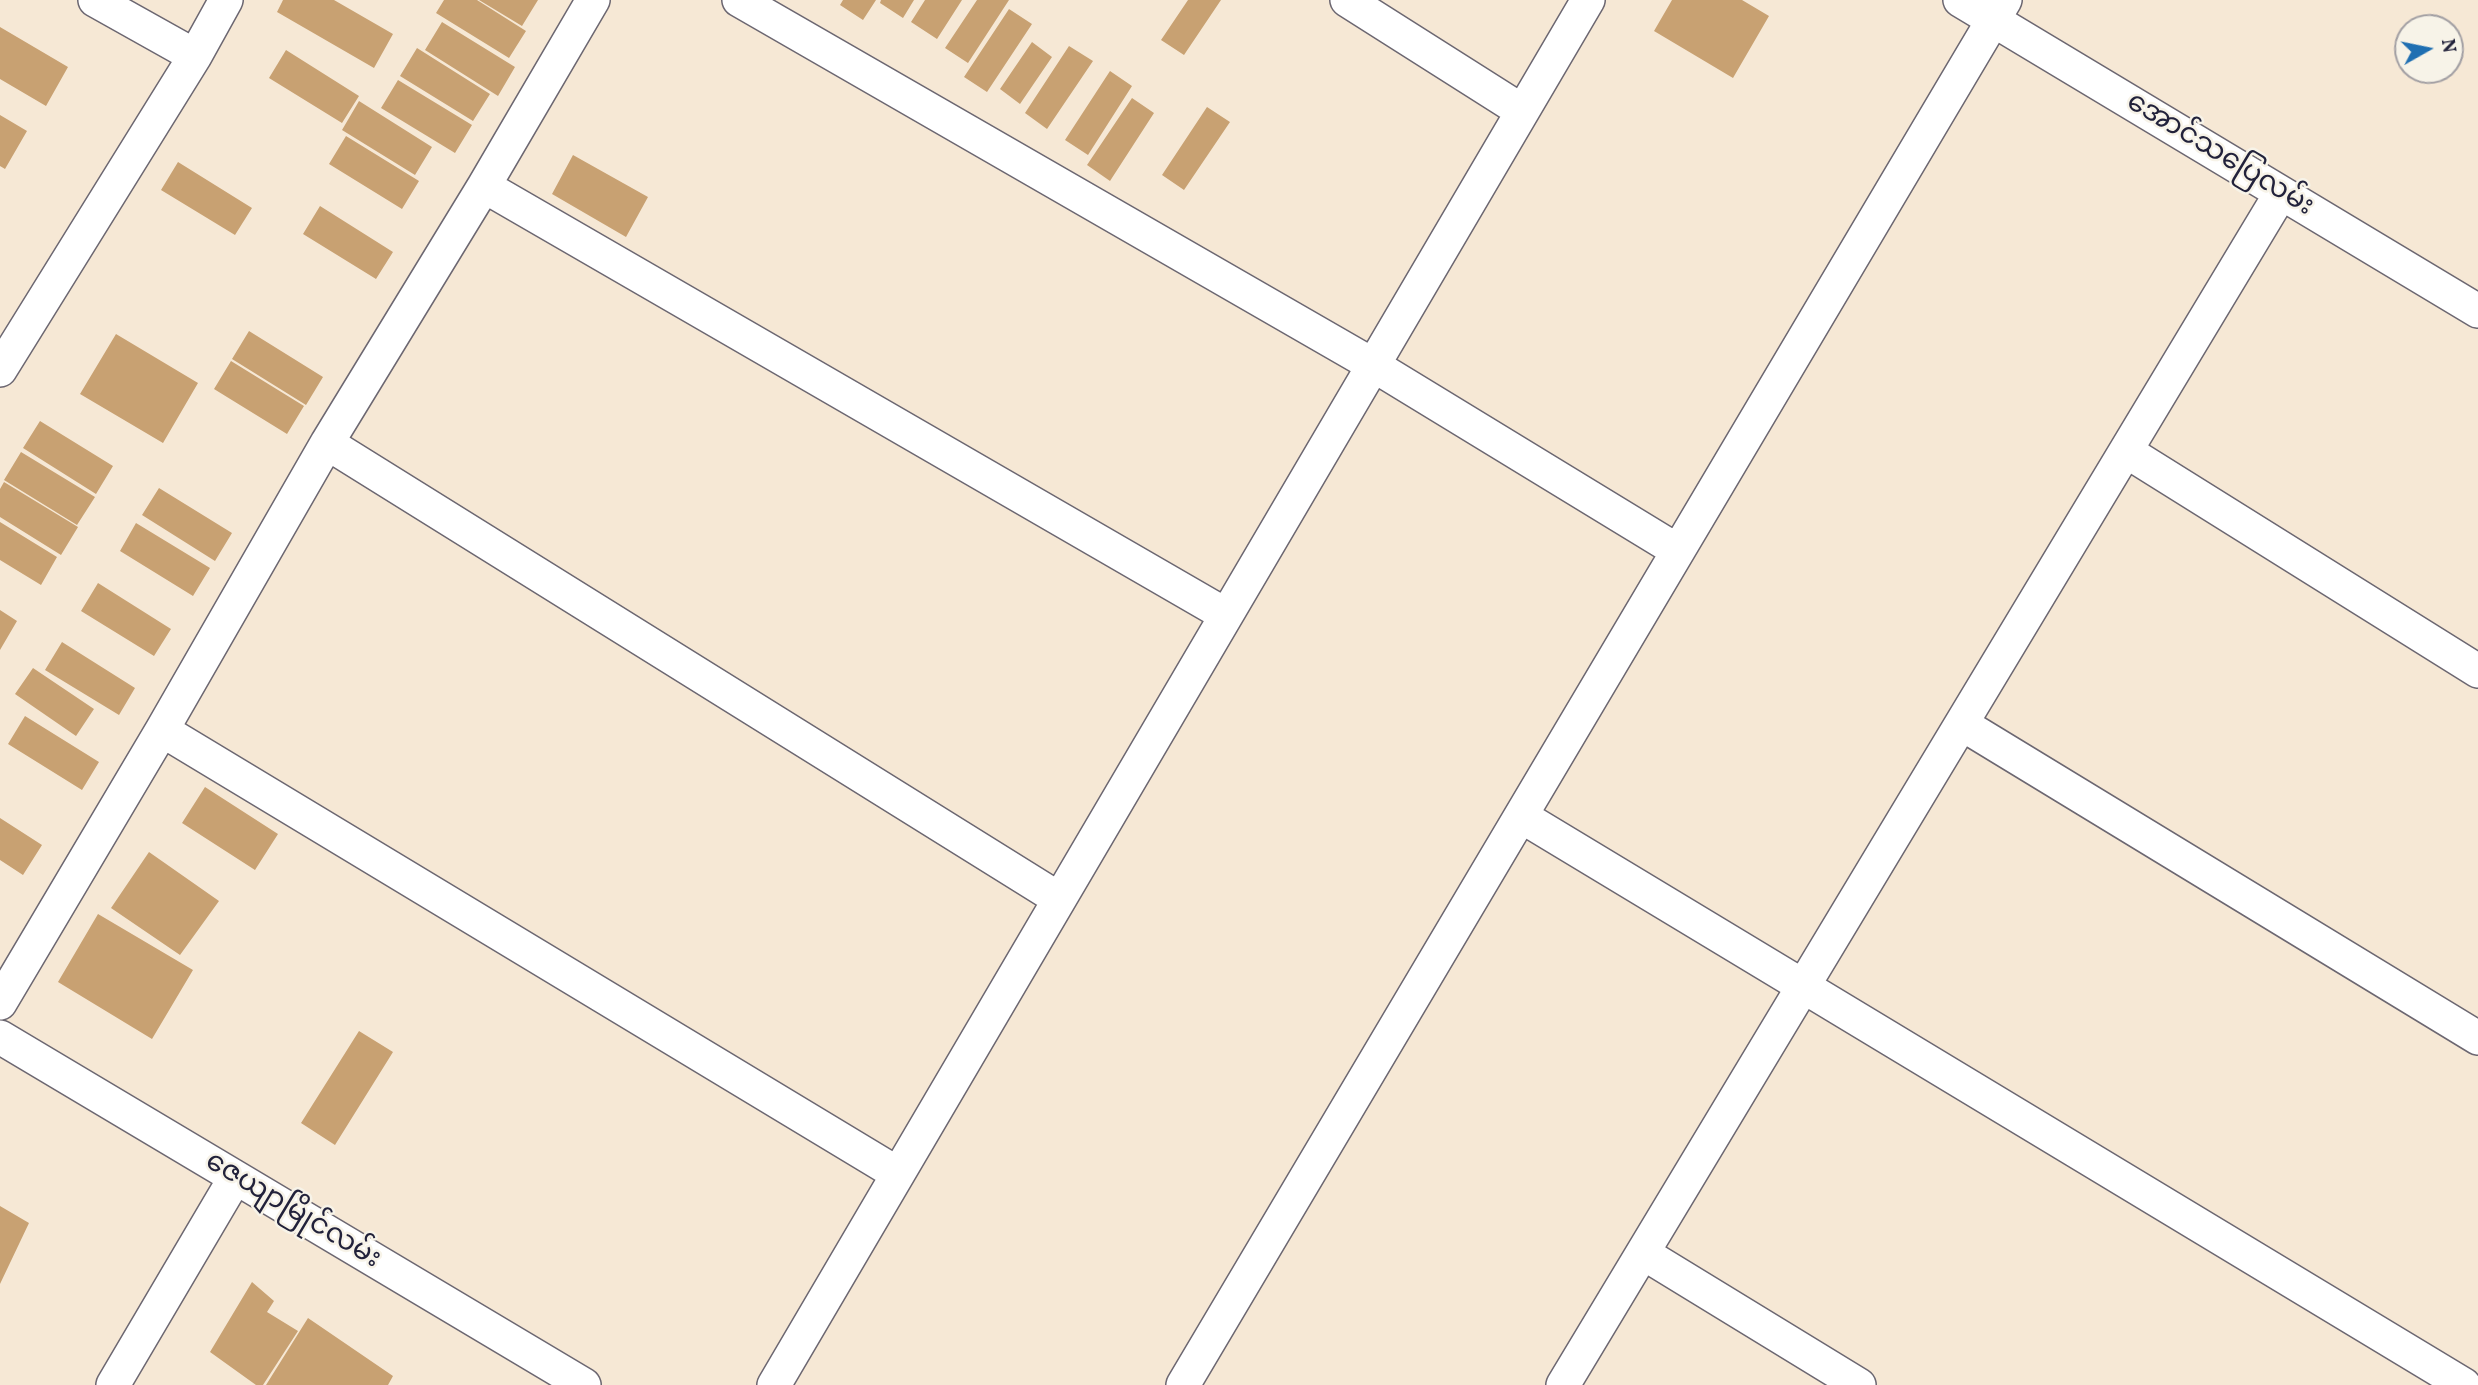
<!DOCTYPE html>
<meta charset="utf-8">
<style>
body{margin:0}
#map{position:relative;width:2478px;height:1385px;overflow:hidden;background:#f6e8d5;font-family:Vollkorn,serif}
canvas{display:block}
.north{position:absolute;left:2394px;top:14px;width:70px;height:70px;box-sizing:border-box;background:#f7f3e8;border:2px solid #a29fa3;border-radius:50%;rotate:81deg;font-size:19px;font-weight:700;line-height:28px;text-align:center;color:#22223b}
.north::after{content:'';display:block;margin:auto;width:24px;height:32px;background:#1f6fb2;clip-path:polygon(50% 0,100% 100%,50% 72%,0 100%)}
</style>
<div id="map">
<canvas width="2478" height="1385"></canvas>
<div class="north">N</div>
</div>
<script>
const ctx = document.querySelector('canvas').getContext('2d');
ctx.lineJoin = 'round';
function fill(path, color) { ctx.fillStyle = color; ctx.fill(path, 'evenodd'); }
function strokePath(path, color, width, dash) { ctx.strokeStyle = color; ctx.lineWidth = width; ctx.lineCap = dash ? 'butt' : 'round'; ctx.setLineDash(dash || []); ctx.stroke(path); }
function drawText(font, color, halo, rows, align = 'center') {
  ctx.font = font + ' Vollkorn,"Noto Sans Myanmar",serif'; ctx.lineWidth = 5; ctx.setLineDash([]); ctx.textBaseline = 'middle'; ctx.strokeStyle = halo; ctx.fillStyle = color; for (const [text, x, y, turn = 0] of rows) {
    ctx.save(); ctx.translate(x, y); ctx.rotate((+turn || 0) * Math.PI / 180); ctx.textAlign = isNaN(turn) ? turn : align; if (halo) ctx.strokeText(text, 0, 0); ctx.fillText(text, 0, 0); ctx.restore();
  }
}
const building = new Path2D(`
 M283,0h51l59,34 -19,34 -97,-56z
 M444,0h33l49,31 -17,27 -73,-45z
 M479,0h59l-16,26z
 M843,0h33l-13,20 -23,-15z
 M881,0h33l-11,18 -23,-15z
 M925,0h37l-25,39 -26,-17z
 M977,0h32l-41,63 -23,-15z
 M1188,0h33l-37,55 -23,-15z
 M1672,0h70l27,16 -36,62 -79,-47z
 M1009,9l23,15 -45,68 -23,-15z
 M442,22l73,45 -17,29 -73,-46z
 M0,27l68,40 -22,39 -46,-27z
 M1032,42l20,15 -32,47 -20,-15z
 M1069,46l24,15 -46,68 -22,-16z
 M417,48l73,46 -17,27 -73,-45z
 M286,50l73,46 -17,27 -73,-45z
 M1110,71l22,15 -44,69 -23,-15z
 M398,80l74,45 -17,28 -74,-45z
 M1132,98l22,15 -44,68 -23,-16z
 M359,101l73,46 -17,28 -73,-45z
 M1207,107l23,15 -46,68 -22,-15z
 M0,115l27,16 -22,38 -5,-3z
 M346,136l73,45 -17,28 -73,-45z
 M573,155l75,42 -22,40 -74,-43z
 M178,162l74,46 -17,27 -74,-45z
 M320,206l73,46 -17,27 -73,-45z
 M249,331l74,46 -17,28 -74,-46z
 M116,334l82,49 -35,60 -83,-49z
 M231,361l73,45 -17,28 -73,-45z
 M40,421l73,45 -17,28 -73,-46z
 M21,452l74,45 -18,28 -73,-45z
 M4,482l74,45 -17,28 -61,-38v-28z
 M159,488l73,45 -17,28 -73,-46z
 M0,522l57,35 -16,28 -41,-25z
 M136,523l74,45 -17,28 -73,-45z
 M98,583l73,46 -17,27 -73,-45z
 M0,610l17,11 -17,29z
 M62,642l73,46 -16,27 -74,-45z
 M33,668l61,41 -18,27 -61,-42z
 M25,716l74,46 -17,28 -74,-46z
 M205,787l73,47 -23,36 -73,-47z
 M0,818l42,27 -19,30 -23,-15z
 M149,852l70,49 -39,54 -69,-47z
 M98,914l95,56 -41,69 -94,-57z
 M359,1031l34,21 -58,93 -34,-22z
 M0,1206l29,17 -29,61z
 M252,1282l22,19 -7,11 31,19 -35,54h-7l-46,-33z
 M308,1318l85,58 -5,9h-122z`);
const street = new Path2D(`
 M95,0l100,56
 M739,0l634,365 305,186
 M1347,0l175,111
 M1960,0l518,311
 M484,186l742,429
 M0,370l195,-314 31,-56
 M327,443l732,456
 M2126,451l352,220
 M1962,724l516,314
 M162,730l736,444
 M1521,816l943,569
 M0,1003l162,-273 165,-287 157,-257 109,-186
 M0,1037l584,348
 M1643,1253l216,132
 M113,1385l122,-207
 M774,1385l814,-1385
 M1183,1385l822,-1385
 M1563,1385l718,-1192`);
const streetNames = [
 ["အောင်သပြေလမ်း",2219,156,31],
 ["ဇေယျာမြိုင်လမ်း",292,1212,31]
];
fill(building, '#c8a172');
strokePath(street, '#6c6771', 36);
strokePath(street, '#fff', 33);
drawText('28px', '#22223b', '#f7f3e8', streetNames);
</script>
